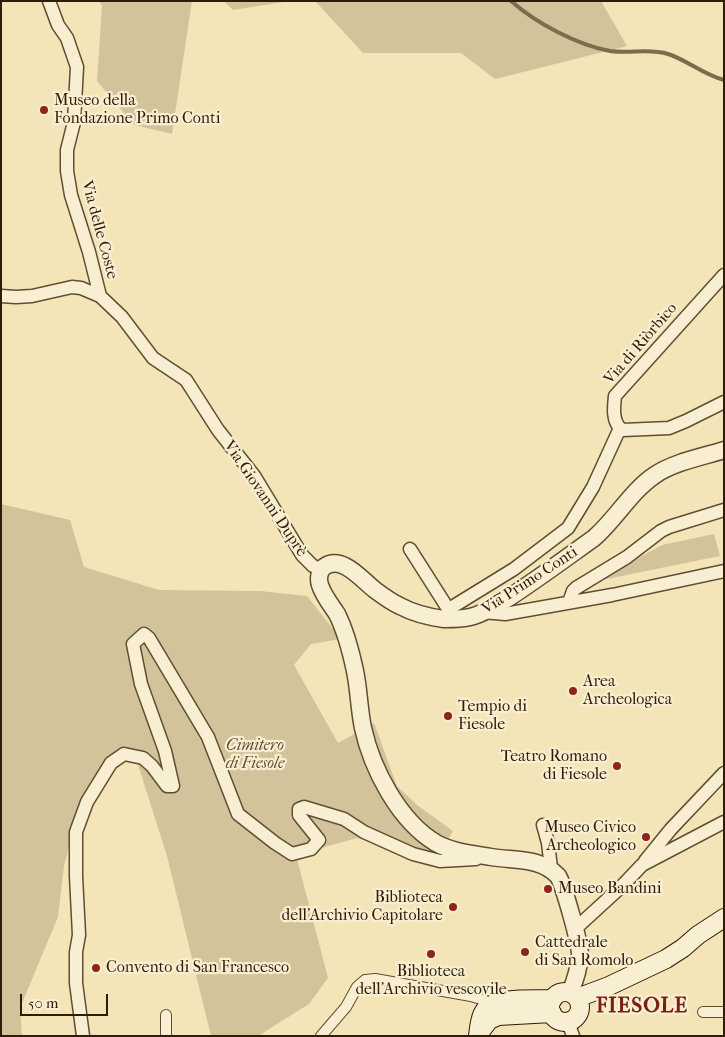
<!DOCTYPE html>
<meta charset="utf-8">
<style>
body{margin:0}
#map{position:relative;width:725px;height:1037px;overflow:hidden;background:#f4e5b8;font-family:"IM FELL French Canon",serif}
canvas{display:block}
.frame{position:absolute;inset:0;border:2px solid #2f1c07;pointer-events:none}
.scale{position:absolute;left:20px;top:994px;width:88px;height:22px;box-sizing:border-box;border:2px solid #2f1c07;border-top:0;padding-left:6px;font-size:15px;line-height:18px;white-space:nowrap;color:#2f1c07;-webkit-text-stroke:4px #f8eed1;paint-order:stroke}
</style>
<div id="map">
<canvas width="725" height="1037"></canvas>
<div class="frame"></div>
<div class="scale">50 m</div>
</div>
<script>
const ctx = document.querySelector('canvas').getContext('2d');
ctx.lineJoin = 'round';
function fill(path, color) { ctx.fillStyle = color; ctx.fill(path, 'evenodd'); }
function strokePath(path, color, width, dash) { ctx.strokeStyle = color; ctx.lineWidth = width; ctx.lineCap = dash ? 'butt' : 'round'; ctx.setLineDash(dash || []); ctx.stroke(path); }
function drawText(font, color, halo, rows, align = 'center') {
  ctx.font = font + ' "IM FELL French Canon",serif'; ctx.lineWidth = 4.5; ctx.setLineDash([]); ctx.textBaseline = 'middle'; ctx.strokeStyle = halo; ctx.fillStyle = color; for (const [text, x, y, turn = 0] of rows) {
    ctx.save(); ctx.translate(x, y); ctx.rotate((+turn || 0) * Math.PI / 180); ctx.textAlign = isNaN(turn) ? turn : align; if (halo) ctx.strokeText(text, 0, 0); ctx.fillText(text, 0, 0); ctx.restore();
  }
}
const green = new Path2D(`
 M99,1h93l-20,133 -38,-9 -37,-44 5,-75z
 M224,1h66l-57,9z
 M315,1h286l26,45 -132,33 -34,-26h-98z
 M1,504l69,16 14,47 75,23 101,1 47,5 34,43 -30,5 -17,21 44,78 36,-20 23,63 20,19 36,26 -17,30 -79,-23 -61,17 32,123 -19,26 -51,32h-47l-44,-180 -34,-107 -21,6 -33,52 -15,59 -6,51 -38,91 2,28h-21z
 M714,534l6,22 -123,25 65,-36z`);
const stream = new Path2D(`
 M511,1c25,22 66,44 99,50 20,3 39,-3 58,3 19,6 36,21 56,26`);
const pedestrian = new Path2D(`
 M703,1012h21
 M166,1036v-21
 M321,1036l25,-29 11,-20 8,-7 10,-1 96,17 13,4 6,5`);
const minor = new Path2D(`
 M49,1l9,24 9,13 10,29 -3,55 -7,28v21l4,24 18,57 11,44
 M1,296l15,1 16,-1 40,-9 9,1 19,8 22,21 31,41 33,22 32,50 37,47 47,78 11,11 8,3
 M620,428c-8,-8 -6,-22 -5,-32l109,-121
 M620,428l3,2 46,-2 17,-7 38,-19
 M410,549l42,66
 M569,602l4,-11 3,-3 51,-31 34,-26 8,-4 55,-17
 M449,609l65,-40 54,-41 25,-41 27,-59
 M483,612l22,2 107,-19 112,-24
 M543,825l5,18 3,25
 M645,861l26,-32 53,-56
 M575,929l47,-43 20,-21 82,-43
 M568,1022l5,14
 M83,1036l-7,-53v-31l3,-17 -3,-59v-44l11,-30 24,-39 13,-9 19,4 9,8 15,20h6l-8,-35 -24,-67 -8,-40 11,-10 5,4 59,99 30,77 37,29 17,11 19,-5 8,-9 -20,-25v-6l5,-2 40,12 20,13 49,22 27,7 36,-2`);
const tertiary = new Path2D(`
 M570,993c5,-12 9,-25 10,-38 0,-12 -16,-69 -22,-79 -18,-19 -43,-15 -67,-19 -18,-3 -39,-5 -55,-14 -37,-22 -64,-74 -73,-115 -4,-19 -4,-38 -8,-57 -4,-19 -9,-39 -18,-57 -6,-9 -14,-19 -17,-29 -2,-6 -1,-14 4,-18 18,-13 38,13 51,23 8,6 16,12 25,16 13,7 29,11 44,13 8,0 18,0 26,-2 14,-3 28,-13 40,-20 29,-19 56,-39 84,-59 22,-19 37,-47 61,-63 19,-13 47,-18 69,-25`);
const secondary = new Path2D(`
 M550 1007a15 15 0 1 1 30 0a15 15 0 1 1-30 0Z
 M577,998l32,-12 57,-27 17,-11 15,-13 26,-17
 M480,1032l9,-12 9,-4 54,-3
 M478,1036c1,-8 2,-20 7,-26 11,-14 51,-10 68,-11`);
const markers = [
 [44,110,5,"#8f2418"],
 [573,691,5,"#8f2418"],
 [448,716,5,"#8f2418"],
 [617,766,5,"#8f2418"],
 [646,837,5,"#8f2418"],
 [548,889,5,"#8f2418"],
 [453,907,5,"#8f2418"],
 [525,952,5,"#8f2418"],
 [431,954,5,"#8f2418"],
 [96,968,5,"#8f2418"]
];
const poiNames = [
 ["Museo della",54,101],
 ["Fondazione Primo Conti",54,119],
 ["Area",583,682],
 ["Archeologica",583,700],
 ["Tempio di",458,707],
 ["Fiesole",458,725],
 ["Teatro Romano",607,757,"right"],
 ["di Fiesole",607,775,"right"],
 ["Museo Civico",636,828,"right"],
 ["Archeologico",636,846,"right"],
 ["Museo Bandini",558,889],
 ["Biblioteca",443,898,"right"],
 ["dell'Archivio Capitolare",443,916,"right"],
 ["Cattedrale",535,943],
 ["di San Romolo",535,961],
 ["Convento di San Francesco",106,968],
 ["Biblioteca",431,972,"center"],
 ["dell'Archivio vescovile",431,990,"center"]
];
const streetNames = [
 ["Via delle Coste",99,230,75],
 ["Via di Riòrbico",641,344,-49],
 ["Via Giovanni Duprè",265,499,56],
 ["Via Primo Conti",530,581,-33]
];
const parkNames = [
 ["Cimitero",255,746],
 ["di Fiesole",255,764]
];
const districtNames = [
 ["FIESOLE",642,1007]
];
fill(green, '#d3c39a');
strokePath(stream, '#7d6c4d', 4);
strokePath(pedestrian, '#604e33', 12);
strokePath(minor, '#604e33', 15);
strokePath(tertiary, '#604e33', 19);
strokePath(secondary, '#2f1c07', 20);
strokePath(pedestrian, '#f8eed1', 10);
strokePath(minor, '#f8eed1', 12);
strokePath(tertiary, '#f8eed1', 16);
strokePath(secondary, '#f8eed1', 18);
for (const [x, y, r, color] of markers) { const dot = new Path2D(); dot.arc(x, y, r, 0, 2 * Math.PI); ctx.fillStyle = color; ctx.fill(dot); strokePath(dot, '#f8eed1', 2); }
drawText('16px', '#2f1c07', '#f8eed1', poiNames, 'left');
drawText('16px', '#2f1c07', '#f8eed1', streetNames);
drawText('italic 16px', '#604e33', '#f8eed1', parkNames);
ctx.letterSpacing = '1px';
drawText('bold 21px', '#7a1f14', '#f8eed1', districtNames);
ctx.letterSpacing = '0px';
</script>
